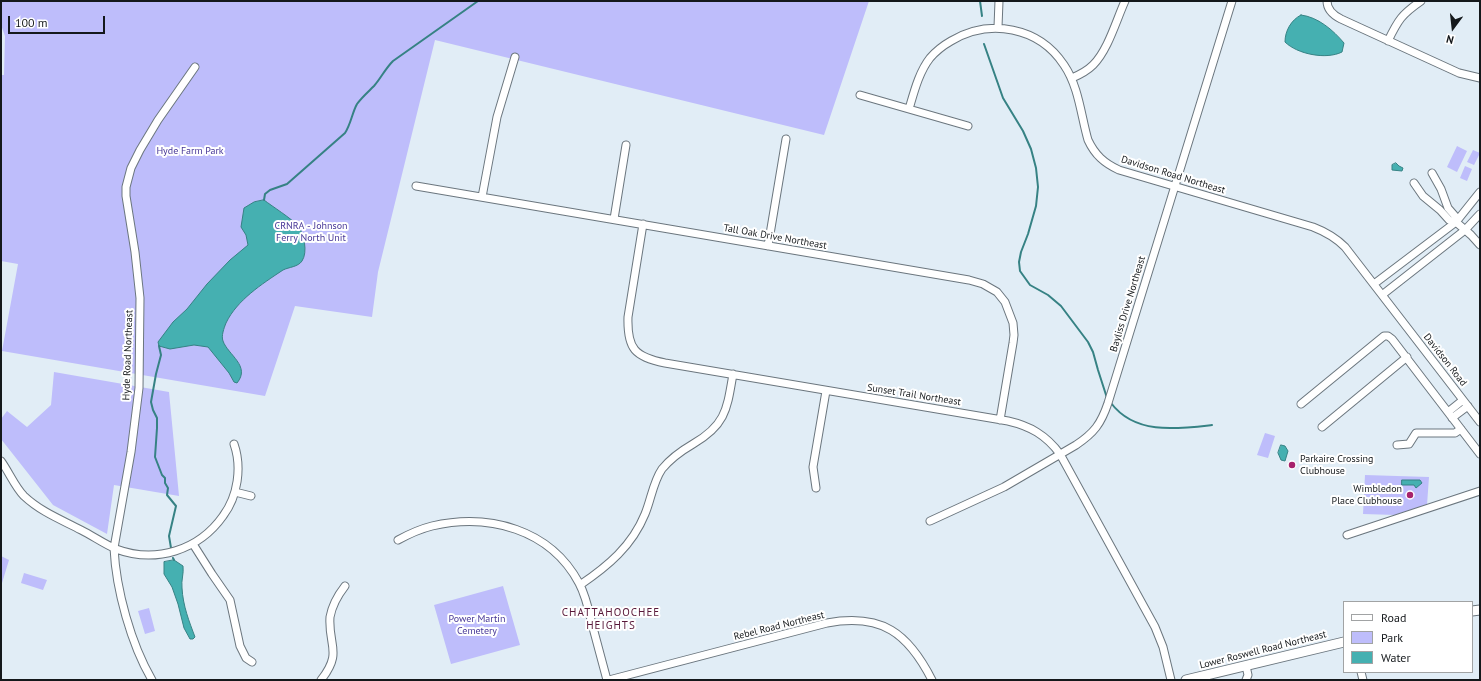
<!DOCTYPE html>
<style>
body{margin:0}
#map{position:relative;width:1481px;height:681px;overflow:hidden;background:#e1edf6;font-family:"PT Sans",sans-serif}
canvas{display:block}
.frame{position:absolute;inset:0;border:2px solid #14181b;pointer-events:none}
.legend{position:absolute;left:1343px;top:601px;width:130px;height:72px;box-sizing:border-box;background:#fff;border:1px solid #a1a3a4;margin:0;padding:5px 7px;list-style:none;font-size:12px;color:#14181b}
.legend li{display:flex;align-items:center;gap:8px;height:20px}
.legend b{width:20px;border:1px solid #a1a3a4}
.north{position:absolute;left:1433px;top:8px;width:40px;height:40px;-webkit-text-stroke:3px #fff;paint-order:stroke;rotate:195deg;font-size:11px;font-weight:700;line-height:16px;text-align:center;color:#14181b}
.north::after{content:'';display:block;margin:auto;width:14px;height:18px;background:#14181b;clip-path:polygon(50% 0,100% 100%,50% 72%,0 100%)}
.scale{position:absolute;left:8px;top:16px;width:97px;height:18px;box-sizing:border-box;border:2px solid #14181b;border-top:0;padding-left:5px;font-size:12px;line-height:14px;white-space:nowrap;color:#14181b;-webkit-text-stroke:3px #fff;paint-order:stroke}
</style>
<div id="map">
<canvas width="1481" height="681"></canvas>
<div class="frame"></div>
<ul class="legend">
<li><b style="height:5px;background:#fff"></b>Road</li>
<li><b style="height:11px;background:#bebdfb"></b>Park</li>
<li><b style="height:11px;background:#45b0b1"></b>Water</li>
</ul>
<div class="north">N</div>
<div class="scale">100 m</div>
</div>
<script>
const ctx = document.querySelector('canvas').getContext('2d');
ctx.lineJoin = 'round';
function fill(path, color) { ctx.fillStyle = color; ctx.fill(path, 'evenodd'); }
function strokePath(path, color, width, dash) { ctx.strokeStyle = color; ctx.lineWidth = width; ctx.lineCap = dash ? 'butt' : 'round'; ctx.setLineDash(dash || []); ctx.stroke(path); }
function drawText(font, color, halo, rows, align = 'center') {
  ctx.font = font + ' "PT Sans",sans-serif'; ctx.lineWidth = 4; ctx.setLineDash([]); ctx.textBaseline = 'middle'; ctx.strokeStyle = halo; ctx.fillStyle = color; for (const [text, x, y, turn = 0] of rows) {
    ctx.save(); ctx.translate(x, y); ctx.rotate((+turn || 0) * Math.PI / 180); ctx.textAlign = isNaN(turn) ? turn : align; if (halo) ctx.strokeText(text, 0, 0); ctx.fillText(text, 0, 0); ctx.restore();
  }
}
const green = new Path2D(`
 M1,1h868l-45,134 -389,-95 -57,232 -6,45 -77,-11 -30,90 -263,-45 16,-87 -17,-3v-186h3l1,-39 -4,-11z
 M1457,146l10,5 -10,21 -10,-5z
 M1473,150l7,3 -6,12 -7,-3z
 M1465,166l7,3 -5,12 -7,-3z
 M54,372l115,20 10,104 -65,-11 -7,49 -54,-29 -52,-66v-20l6,-8 20,16 24,-22z
 M1265,433l10,3 -7,22 -11,-3z
 M1365,475l64,2 -2,28 -31,10 -33,-1z
 M1,556l8,4 -7,23 -1,1z
 M24,573l23,7 -4,10 -22,-7z
 M503,586l17,59 -69,19 -17,-59z
 M149,608l6,23 -10,3 -7,-23z`);
const water = new Path2D(`
 M1301,15c17,2 32,15 43,28l-2,9c-16,8 -45,2 -57,-10 0,-11 6,-22 16,-27z
 M1396,163l3,3 4,2 -1,3 -10,-1v-5z
 M264,200c9,7 27,18 34,26 6,8 10,26 4,35 -4,6 -13,6 -19,9 -21,14 -46,30 -57,53 -2,5 -5,13 -3,18 5,14 28,25 14,42l-3,-1 -5,-9 -21,-26 -14,-2 -24,4 -11,-3 -1,-4 15,-20 14,-13 20,-25 23,-24 18,-15 -2,-10 -5,-8 3,-19 10,-6z
 M1281,445l4,1 3,5 -3,10 -4,-1 -3,-7z
 M1402,480h18l2,3 -6,5 -2,-3h-12z
 M174,560l9,6c1,8 -2,14 -1,22 1,18 7,33 13,49l-2,2h-3l-6,-11 -6,-24 -6,-17 -8,-13v-12z`);
const stream = new Path2D(`
 M980,1l2,15
 M984,44l19,54 20,33 8,18 5,19 2,19 -2,19 -8,28 -7,18 -2,10 1,9 10,14 18,10 13,11 27,36 5,10 5,18 9,28
 M264,200l1,-6 5,-4 17,-6 58,-51c6,-9 7,-20 12,-29 5,-7 11,-12 17,-18 7,-8 11,-17 19,-25l85,-60
 M159,346l2,9 -5,19 -5,28 2,8 4,8v10l-2,29 7,18 3,3v5l3,5 -1,7 9,11 -7,30 2,12
 M1111,403c24,32 66,26 101,22
 M173,558l1,2`);
const minor = new Path2D(`
 M1327,1c0,9 6,14 14,18l118,54 21,5
 M998,27l1,-26
 M1388,41c10,-21 14,-27 33,-40
 M1072,78c7,-3 15,-7 21,-13 15,-15 23,-44 32,-64
 M860,95l108,31
 M909,109c5,-17 10,-37 21,-51 6,-7 14,-13 21,-17 39,-23 88,-14 113,24 15,22 17,51 24,75 7,15 16,23 31,30l194,57c13,5 22,10 32,20l135,175
 M1432,173l9,16 7,19 7,8 1,6
 M1414,183l9,13 17,14 9,10 7,2 15,13 9,10
 M416,186l553,94 14,4 14,8 8,10 8,21 1,12 -1,8 -13,77
 M482,197l15,-80 18,-60
 M614,219l12,-74
 M643,224l-15,93c-1,32 7,40 37,46l343,58c22,5 38,14 52,33l95,173 8,20 8,33
 M768,246l18,-107
 M1374,284l82,-62 24,-30
 M1382,295l83,-65 15,-16
 M1301,404l83,-68h4l4,3 88,115
 M1448,412l15,-12
 M1452,418l16,-12
 M1322,427l85,-70
 M1397,445l12,-1 7,-11h39l6,-4
 M1,461c8,11 14,26 23,35 17,16 38,24 57,34 12,6 23,14 35,19 40,15 83,1 107,-33 15,-20 19,-49 11,-72
 M816,488l-3,-21 13,-76
 M235,492l16,4
 M930,521l74,-34 72,-42c18,-12 25,-21 32,-42l124,-402
 M1347,535l133,-44
 M398,540c11,-6 22,-11 34,-14 57,-13 118,3 147,57 7,13 10,28 13,41 5,19 10,37 15,56
 M193,544l19,30 18,26 10,46 6,12 6,4
 M580,585c28,-19 52,-39 65,-71 6,-14 8,-32 17,-45 9,-11 19,-18 31,-25 33,-19 34,-35 40,-70
 M1246,666l2,9 -2,5
 M1361,672l2,8
 M152,680c-21,-36 -36,-90 -38,-132l17,-96 8,-64 1,-90 -5,-46 -9,-56v-9l5,-19 9,-18 18,-30 37,-53
 M321,680c22,-28 7,-34 9,-63 2,-11 8,-22 15,-31
 M609,680l218,-57c55,-10 81,10 105,57`);
const tertiary = new Path2D(`
 M1472,611l8,-1
 M1186,680l158,-38`);
const markers = [
 [1292,465,4,"#a7226c"],
 [1410,495,4,"#a7226c"]
];
const parkNames = [
 ["Hyde Farm Park",190,151],
 ["CRNRA - Johnson",311,226],
 ["Ferry North Unit",311,238],
 ["Power Martin",477,619],
 ["Cemetery",477,631]
];
const streetNames = [
 ["Davidson Road Northeast",1173,175,17],
 ["Tall Oak Drive Northeast",775,237,10],
 ["Bayliss Drive Northeast",1128,304,-73],
 ["Hyde Road Northeast",128,355,-88],
 ["Davidson Road",1445,360,52],
 ["Sunset Trail Northeast",914,395,9],
 ["Rebel Road Northeast",779,626,-14],
 ["Lower Roswell Road Northeast",1263,650,-14]
];
const poiNames = [
 ["Parkaire Crossing",1300,459],
 ["Clubhouse",1300,471],
 ["Wimbledon",1402,489,"right"],
 ["Place Clubhouse",1402,501,"right"]
];
const neighbourhoodNames = [
 ["CHATTAHOOCHEE",611,613],
 ["HEIGHTS",611,626]
];
fill(green, '#bebdfb');
fill(water, '#45b0b1');
strokePath(water, '#368284', 1);
strokePath(stream, '#368284', 2);
strokePath(minor, '#6b767e', 9);
strokePath(tertiary, '#6b767e', 11);
strokePath(minor, '#fff', 7);
strokePath(tertiary, '#fff', 9);
for (const [x, y, r, color] of markers) { const dot = new Path2D(); dot.arc(x, y, r, 0, 2 * Math.PI); ctx.fillStyle = color; ctx.fill(dot); strokePath(dot, '#fff', 1.5); }
drawText('10px', '#473797', '#fff', parkNames);
drawText('10px', '#14181b', '#fff', streetNames);
drawText('10px', '#14181b', '#fff', poiNames, 'left');
ctx.letterSpacing = '1px';
drawText('11px', '#581839', '#fff', neighbourhoodNames);
ctx.letterSpacing = '0px';
</script>
